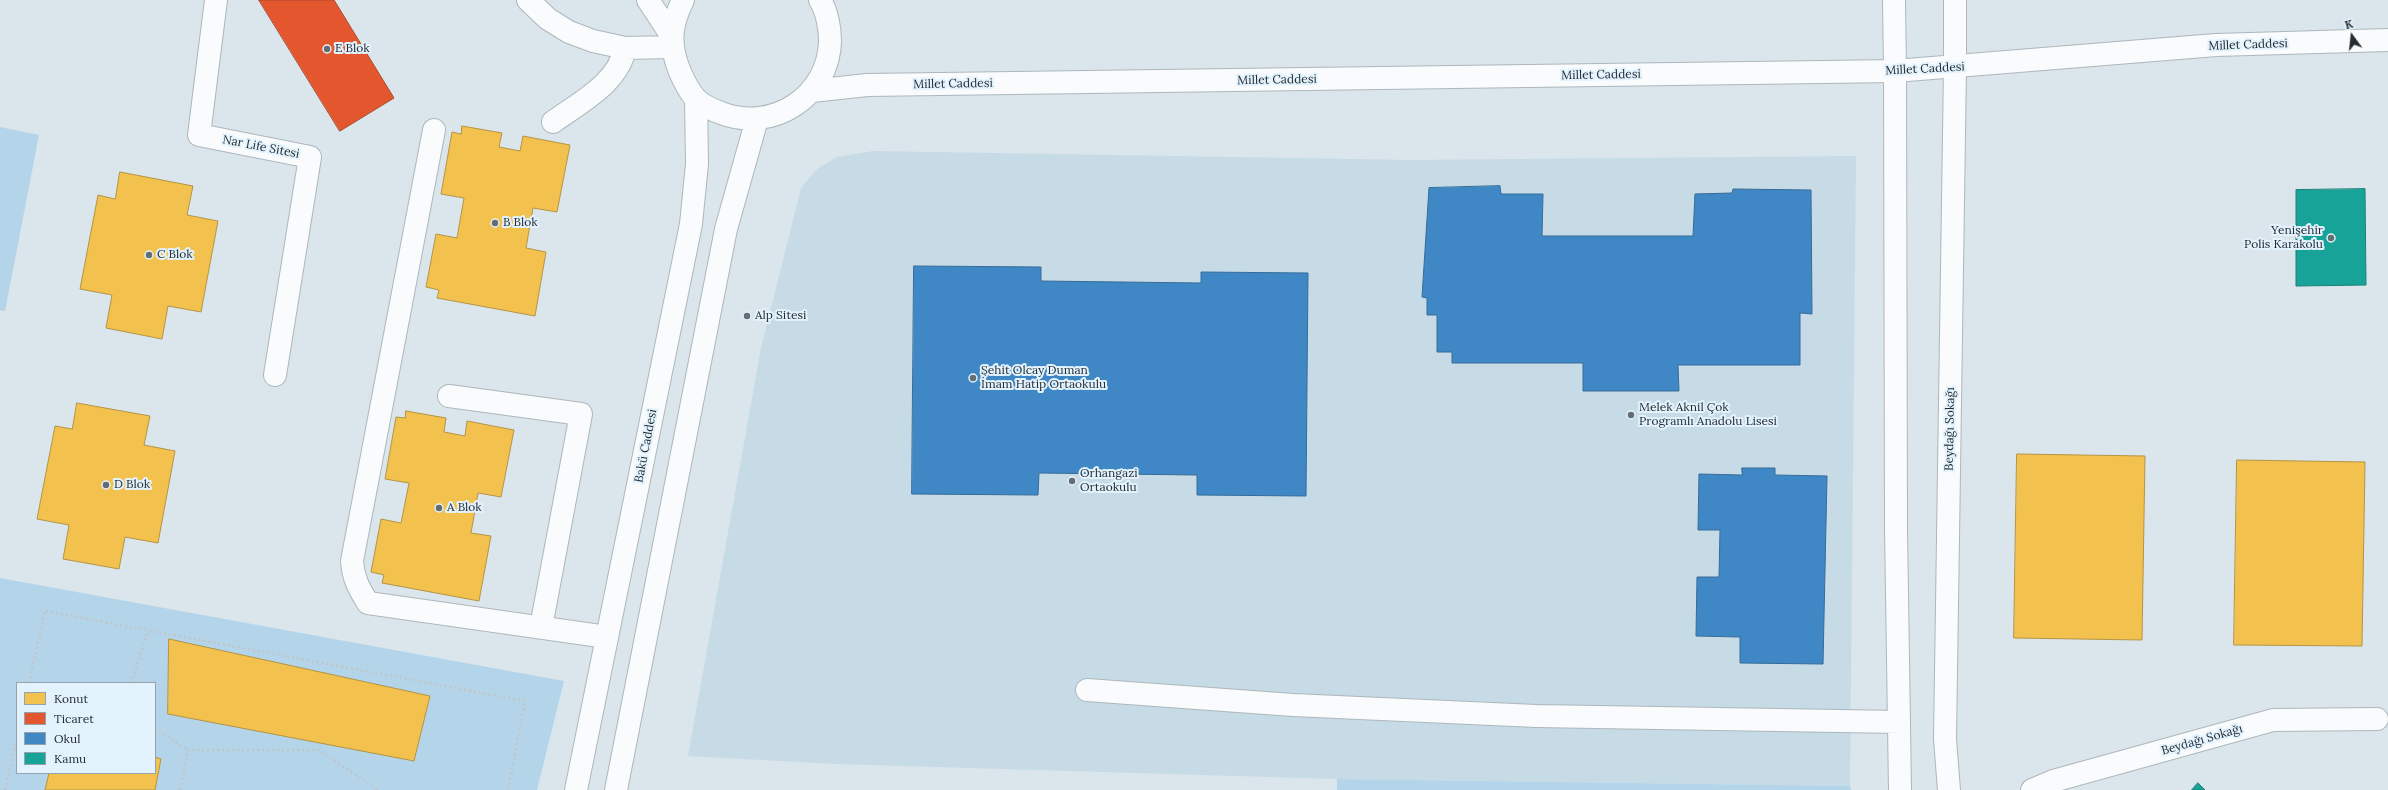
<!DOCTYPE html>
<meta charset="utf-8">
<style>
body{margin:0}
#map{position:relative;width:2388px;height:790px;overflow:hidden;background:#dae5ec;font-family:Lora,serif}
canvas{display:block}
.legend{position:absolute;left:16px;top:682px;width:140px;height:92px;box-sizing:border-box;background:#e3f3fe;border:1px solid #97a3ac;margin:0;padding:5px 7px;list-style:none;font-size:12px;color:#242c31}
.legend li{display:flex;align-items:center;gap:8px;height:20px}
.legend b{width:20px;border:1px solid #97a3ac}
.north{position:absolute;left:2332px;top:16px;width:40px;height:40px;-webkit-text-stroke:3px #e3f3fe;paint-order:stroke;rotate:345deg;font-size:11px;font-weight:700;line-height:16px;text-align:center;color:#242c31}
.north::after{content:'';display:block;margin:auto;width:14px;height:18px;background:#242c31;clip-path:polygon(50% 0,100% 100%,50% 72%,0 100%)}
</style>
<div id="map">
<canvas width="2388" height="790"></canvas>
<ul class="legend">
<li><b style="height:11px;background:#f2c14e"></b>Konut</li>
<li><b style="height:11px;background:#e4572e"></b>Ticaret</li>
<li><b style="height:11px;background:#3f88c5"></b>Okul</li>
<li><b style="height:11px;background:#17a398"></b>Kamu</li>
</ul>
<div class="north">K</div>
</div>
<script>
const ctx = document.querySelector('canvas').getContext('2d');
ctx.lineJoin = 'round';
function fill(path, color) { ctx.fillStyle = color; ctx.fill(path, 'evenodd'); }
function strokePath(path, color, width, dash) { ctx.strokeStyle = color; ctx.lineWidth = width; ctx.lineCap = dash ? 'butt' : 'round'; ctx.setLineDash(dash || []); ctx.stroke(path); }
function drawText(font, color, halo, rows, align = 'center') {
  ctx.font = font + ' Lora,serif'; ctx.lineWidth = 4; ctx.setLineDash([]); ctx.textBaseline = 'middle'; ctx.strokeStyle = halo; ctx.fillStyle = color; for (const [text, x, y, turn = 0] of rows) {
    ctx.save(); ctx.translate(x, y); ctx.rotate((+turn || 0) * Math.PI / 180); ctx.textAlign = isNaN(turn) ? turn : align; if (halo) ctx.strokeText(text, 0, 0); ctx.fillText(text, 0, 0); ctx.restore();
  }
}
const built = new Path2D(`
 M873,151l538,9 445,-4 -6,630 -513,-7 -500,-15 -149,-8 73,-408 40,-160 16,-19 20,-12z`);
const green = new Path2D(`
 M0,127l39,8 -34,176 -5,-1z
 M0,578l564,103 -27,109h-537zM17,683h138v90h-138z
 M1337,779l513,7 1,4h-514z`);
const homes = new Path2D(`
 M462,126l40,7 -3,14 21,4 3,-15 47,9 -13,67 -24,-4 -7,40 20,4 -11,64 -98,-18 2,-8 -13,-3 10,-53 21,4 7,-40 -23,-4 11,-62 9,2z
 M120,172l73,14 -6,29 31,6 -17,91 -33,-6 -6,33 -56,-11 6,-33 -32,-6 18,-94 17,4z
 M77,403l73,13 -6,29 31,6 -17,92 -33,-6 -6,32 -56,-10 6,-34 -32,-6 18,-93 17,3z
 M406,411l40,7 -2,14 21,4 2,-15 47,9 -13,67 -23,-4 -7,40 20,3 -12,65 -97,-18 2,-8 -13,-3 10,-53 20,4 8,-40 -24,-4 11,-62 9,1z
 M2017,454l128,2 -3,184 -128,-2z
 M2237,460l128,2 -3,184 -128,-1z
 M169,639l261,57 -16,65 -246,-47z
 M155,757l6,2 -6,31h-110l4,-17h106z`);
const shops = new Path2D(`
 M259,0h75l60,98 -54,33z`);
const schools = new Path2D(`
 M1500,186l1,8h42l-1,42h151l2,-42 37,-1 1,-4 78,1 1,124 -12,-1v52h-122l1,26h-96v-28h-131v-11h-15v-37h-10v-17l-5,-1 7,-109z
 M914,266l127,1v14l160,2v-11l107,1 -2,223 -109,-1v-20l-158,-2 -1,22 -126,-1z
 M1742,468h33v7l52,1 -4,188 -83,-1v-26l-44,-1 1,-59h22l1,-47h-22l1,-56 43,1z`);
const public = new Path2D(`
 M2365,189l1,96 -70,1v-96z
 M2198,783l7,7h-13z`);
const path = new Path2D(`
 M29,683l16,-72 480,90 -17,89
 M131,683l17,-52
 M155,728l33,22
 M5,790l12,-52
 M180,790l8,-40h130l60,40`);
const minor = new Path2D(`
 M216,0l-17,135 111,22 -35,218
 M528,0l20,19 21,13 24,9 32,7 47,-1
 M648,0l23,35
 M1895,71l1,457 4,262
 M553,122c26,-19 66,-39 72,-74
 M434,130l-82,431c1,17 7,28 16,42l239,34
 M449,396l132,18 -40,213
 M1087,690l206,15 243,11 363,6
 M1949,790l-4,-51 10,-672
 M2032,790l21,-9 220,-61 104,-1`);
const major = new Path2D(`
 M683,0c-13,26 -14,45 -3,72 4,9 9,19 15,26 7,8 18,12 26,15 52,20 108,-17 109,-72 0,-13 -3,-30 -10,-41
 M1894,0l1,71
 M1955,67v-67
 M812,91l55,-6 1028,-14 321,-26 172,-5
 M576,790l115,-566 6,-60 -1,-65
 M616,790l110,-561 31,-110`);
const markers = [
 [327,49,4,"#646d72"],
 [495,223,4,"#646d72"],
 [2331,238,4,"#646d72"],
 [149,255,4,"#646d72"],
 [747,316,4,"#646d72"],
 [973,378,4,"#646d72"],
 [1631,415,4,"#646d72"],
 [1072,481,4,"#646d72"],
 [106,485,4,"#646d72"],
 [439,508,4,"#646d72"]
];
const streetNames = [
 ["Millet Caddesi",2248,45,-2],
 ["Millet Caddesi",1925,69,-3],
 ["Millet Caddesi",1601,75,-1],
 ["Millet Caddesi",1277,80,-1],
 ["Millet Caddesi",953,84,-1],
 ["Nar Life Sitesi",261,147,11],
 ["Beydağı Sokağı",1950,429,-89],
 ["Bakü Caddesi",646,446,-79],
 ["Beydağı Sokağı",2202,740,-16]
];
const poiNames = [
 ["E Blok",335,49],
 ["B Blok",503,223],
 ["Yenişehir",2323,231,"right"],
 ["Polis Karakolu",2323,245,"right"],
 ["C Blok",157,255],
 ["Alp Sitesi",755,316],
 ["Şehit Olcay Duman",981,371],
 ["İmam Hatip Ortaokulu",981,385],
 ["Melek Aknil Çok",1639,408],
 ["Programlı Anadolu Lisesi",1639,422],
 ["Orhangazi",1080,474],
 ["Ortaokulu",1080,488],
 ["D Blok",114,485],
 ["A Blok",447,508]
];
fill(built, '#c6dbe6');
fill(green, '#b4d5e9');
fill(homes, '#f2c14e');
strokePath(homes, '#b49445', 1);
fill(shops, '#e4572e');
strokePath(shops, '#aa4a2f', 1);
fill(schools, '#3f88c5');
strokePath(schools, '#376c99', 1);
fill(public, '#17a398');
strokePath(public, '#1b7f79', 1);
strokePath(minor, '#aeb7bc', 24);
strokePath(major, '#aeb7bc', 24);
strokePath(path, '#c1c5c7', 2.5, [2, 3]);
strokePath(minor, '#f9fbfc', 22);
strokePath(major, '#f9fbfc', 22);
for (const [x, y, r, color] of markers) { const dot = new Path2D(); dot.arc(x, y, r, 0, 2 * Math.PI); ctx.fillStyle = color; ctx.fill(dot); strokePath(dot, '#e3f3fe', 1.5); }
drawText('12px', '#242c31', '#e3f3fe', streetNames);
drawText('12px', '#242c31', '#e3f3fe', poiNames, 'left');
</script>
